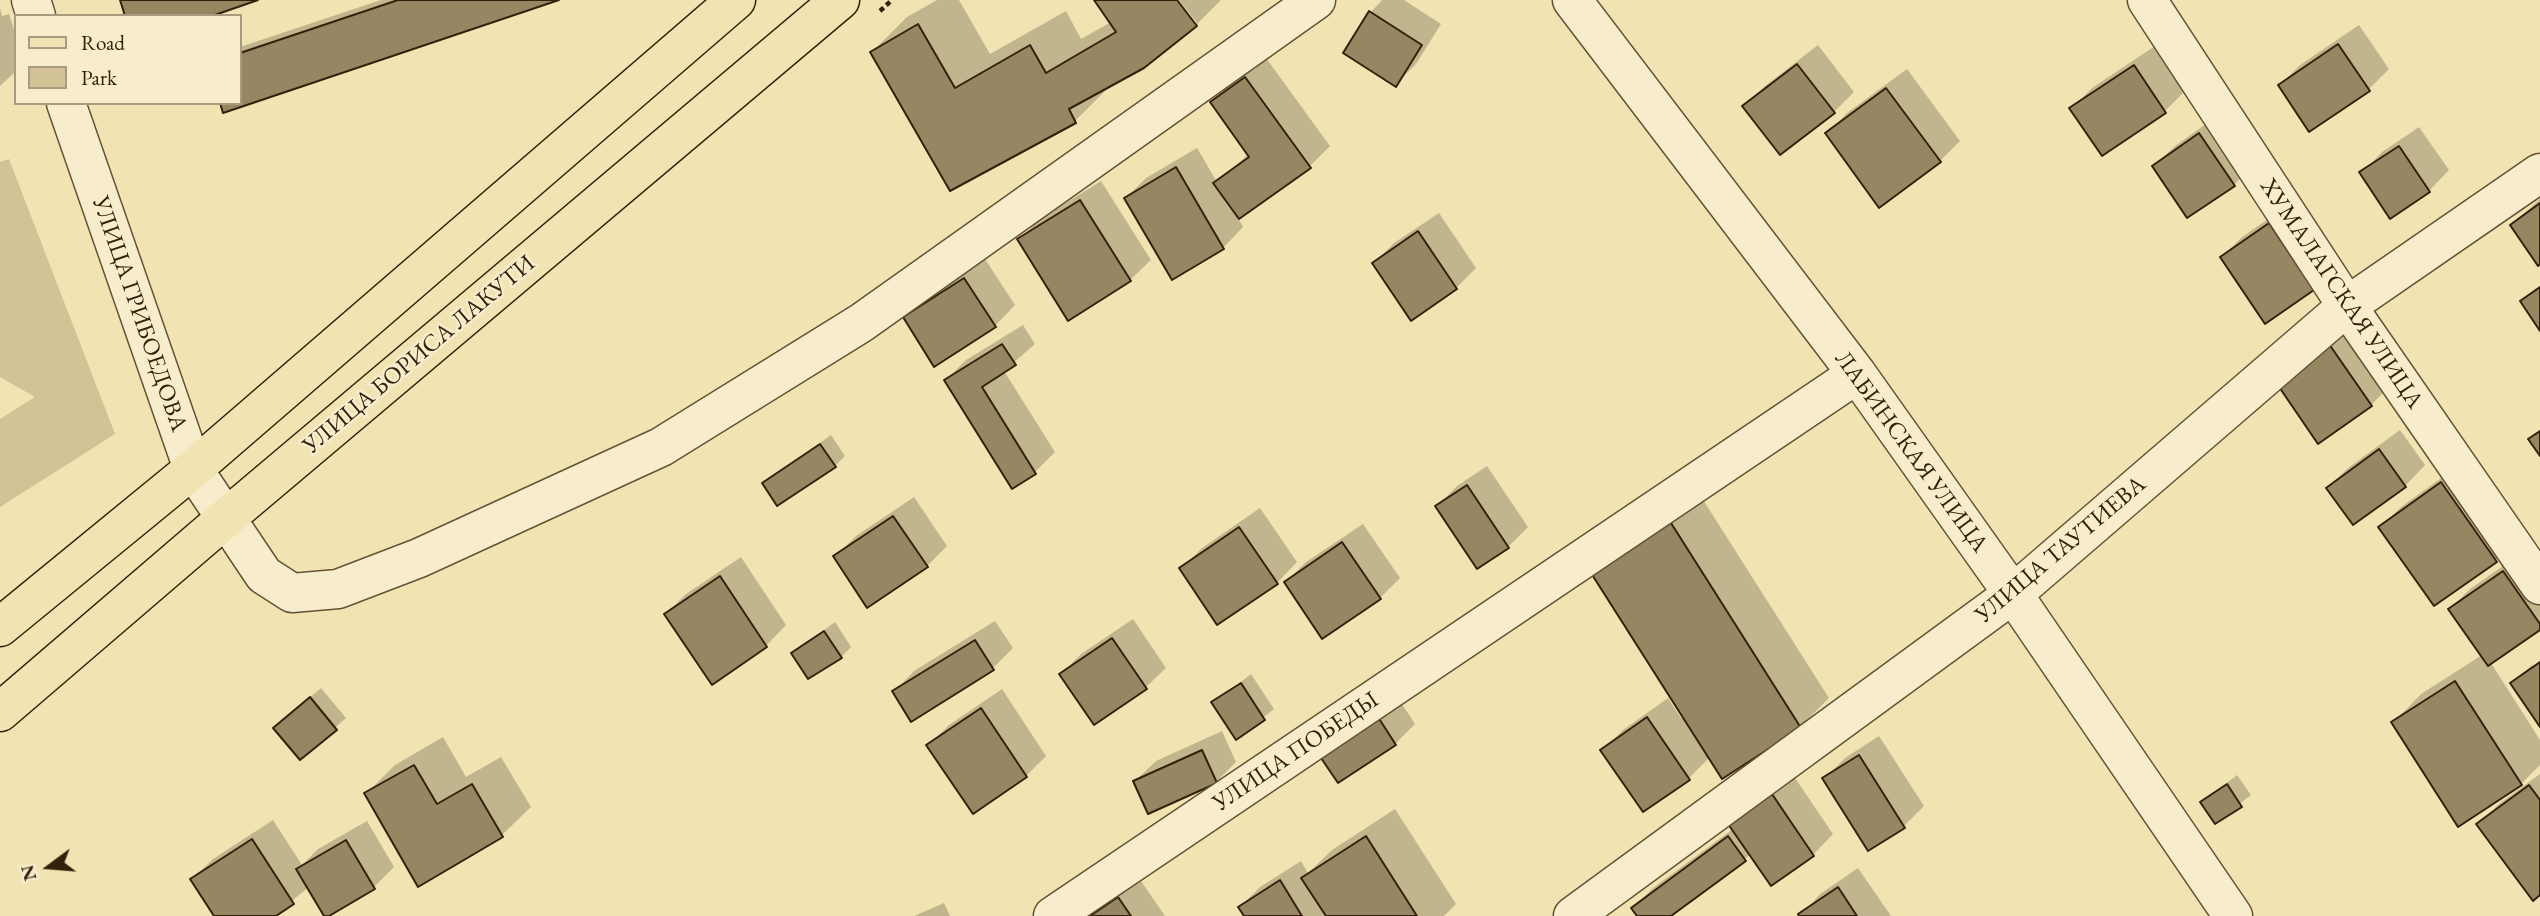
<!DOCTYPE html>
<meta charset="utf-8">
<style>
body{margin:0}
#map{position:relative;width:2540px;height:916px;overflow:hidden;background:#f2e3b2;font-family:"EB Garamond",serif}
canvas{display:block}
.legend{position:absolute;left:14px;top:14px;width:228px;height:91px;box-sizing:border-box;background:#f7edcd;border:2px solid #a99b7f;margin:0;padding:9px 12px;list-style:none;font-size:21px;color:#35210b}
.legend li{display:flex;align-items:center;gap:14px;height:35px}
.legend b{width:35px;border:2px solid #a99b7f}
.north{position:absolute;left:14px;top:832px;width:70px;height:70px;-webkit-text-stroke:5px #f7edcd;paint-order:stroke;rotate:254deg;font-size:19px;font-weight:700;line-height:28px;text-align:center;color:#35210b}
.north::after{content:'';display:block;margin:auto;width:24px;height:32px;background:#35210b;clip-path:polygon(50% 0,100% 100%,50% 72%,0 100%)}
</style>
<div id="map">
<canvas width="2540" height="916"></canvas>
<ul class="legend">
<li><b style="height:9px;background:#f2e3b2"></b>Road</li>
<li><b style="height:19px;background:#d2c296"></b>Park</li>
</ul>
<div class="north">N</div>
</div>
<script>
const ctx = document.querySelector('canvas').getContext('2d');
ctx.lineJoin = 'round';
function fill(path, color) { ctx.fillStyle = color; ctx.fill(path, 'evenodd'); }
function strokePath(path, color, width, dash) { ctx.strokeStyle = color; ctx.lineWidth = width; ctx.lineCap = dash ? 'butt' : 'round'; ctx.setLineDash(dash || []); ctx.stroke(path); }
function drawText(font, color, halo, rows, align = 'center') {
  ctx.font = font + ' "EB Garamond",serif'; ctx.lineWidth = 5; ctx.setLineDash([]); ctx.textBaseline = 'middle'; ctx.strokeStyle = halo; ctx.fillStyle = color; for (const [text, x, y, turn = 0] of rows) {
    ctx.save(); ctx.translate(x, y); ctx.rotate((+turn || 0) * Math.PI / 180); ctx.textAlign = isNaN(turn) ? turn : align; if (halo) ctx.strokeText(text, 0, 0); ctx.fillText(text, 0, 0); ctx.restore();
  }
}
const green = new Path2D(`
 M9,159l106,275 -115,73v-88l35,-22 -35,-20v-215z`);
const shadow = new Path2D(`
 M381,0h172l-313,103v-56z
 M937,0h22l31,54 76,-43 15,28 30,-17 -15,-22h79l18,23h4l-18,-23h42l-25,25 -53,41 -33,20 -35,35 -124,68 -79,-137 35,-35z
 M1382,0h22l37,24 -25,40 -20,20 -51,-32 26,-40z
 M0,8l2,8 7,-2 7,22v35l-16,15z
 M2359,25l30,44 -20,20 -60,40 -29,-44 20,-20z
 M1818,45l36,47 -20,20 -89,-6 20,-20z
 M2155,46l30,45 -20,20 -93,-3 20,-20z
 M1266,58l64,88 -20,20 -72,52 5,9 -20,21 -97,-50 20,-20 51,-30 20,34 32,-28 -37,-51 20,-21z
 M1907,69l53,72 -20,20 -113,-27 20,-21z
 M2220,114l34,50 -20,21 -46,31 -34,-50 21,-20z
 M2419,127l30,43 -20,21 -67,-18 20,-21z
 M1101,181l50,79 -21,20 -110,-41 20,-20z
 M2540,199v63l-28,-37z
 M2290,204l23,85 -91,-32 20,-20z
 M1439,213l37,55 -20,20 -82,-25 20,-20z
 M985,259l30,46 -20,21 -90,-9 20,-20z
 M1023,325l12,19 -31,27 51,81 -20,20 -22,14 -67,-106 20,-20z
 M2350,325l41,60 -20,20 -74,-44z
 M2400,430l25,35 -20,21 -51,37 -26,-35 20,-20z
 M831,435l14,21 -10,10 -71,17z
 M2462,463l54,77 -20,20 -115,-33 20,-20z
 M1487,466l41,61 -20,20 -71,-41 20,-20z
 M1700,495l129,203 -29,29 -90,30 -21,21 -46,32 -40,-60 20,-20 45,-32 13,20 3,-2 -91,-143z
 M914,497l33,49 -20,20 -92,-9 21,-21z
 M1260,508l37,54 -20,21 -95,-15 20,-20z
 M1363,524l37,54 -20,20 -94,-16 20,-20z
 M2523,552l17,23v53l-49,35 49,77v25l-19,19 -63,40 -65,-101 28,-29 61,-39 -32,-46 20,-20z
 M741,557l45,68 -20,21 -100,-32 20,-20z
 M1133,619l33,49 -21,20 -84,-14 20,-20z
 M995,621l18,27 -20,20 -99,24 20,-21z
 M835,622l16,25 -10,10 -48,-4z
 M2540,658l-8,7v5l8,-6v60l-28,-41z
 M1251,674l23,35 -37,29 -23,-35z
 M321,688l25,30 -45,40 -15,-40z
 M1002,689l44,67 -20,20 -98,-30 21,-21z
 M1398,698l17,26 -20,20 -73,12z
 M1222,731l14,31 -20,20 -81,-1 21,-20z
 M1879,736l45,70 -20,20 -80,-47 21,-21z
 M443,737l23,40 35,-20 30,50 -29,28 -83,49 -53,-90 29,-29z
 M2540,774v119l-61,-69 20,-20z
 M1793,775l40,59 -20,21 -62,-1 -83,62h-29l-6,-8 20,-20 80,-59z
 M2237,775l14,20 -35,27 -14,-20z
 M1395,809l61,95 -12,12h-198l-6,-9 20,-20 41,-26 7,12 24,-23z
 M273,820l29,45 16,-16 49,-28 27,46 -20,20 -48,29 -17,-29 -36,29h-57l-24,-37 21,-20z
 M1858,868l33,48h-90l19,-22z
 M1139,878l26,38h-82z
 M944,903l6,13h-36z`);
const building = new Path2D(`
 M120,0h138l-46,16h-87z
 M398,0h161l-336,113 -3,-10h20v-50z
 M1094,0h83l20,26 -53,42 -75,41 7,14 -126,68 -80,-139 48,-28 37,64 75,-43 16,28 70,-41z
 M1369,11l53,34 -26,42 -53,-34z
 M2338,44l32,47 -61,41 -31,-47z
 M1797,64l38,49 -55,42 -38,-49z
 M2134,65l32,48 -64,43 -33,-48z
 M1245,77l66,91 -72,51 -26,-36 36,-26 -39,-55z
 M1886,88l55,74 -62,46 -54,-75z
 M2199,133l36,53 -48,32 -35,-52z
 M2399,146l31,46 -40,27 -31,-47z
 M1176,167l48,82 -52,31 -48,-82z
 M1080,200l51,81 -63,40 -51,-82z
 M2540,203v61l-2,2 -28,-41z
 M2269,223l45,67 -49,34 -45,-67z
 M1418,231l39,58 -46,32 -39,-58z
 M964,278l32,49 -62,40 -31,-50z
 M2540,287v44l-20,-30z
 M1002,344l14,21 -34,22 54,87 -24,15 -68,-109z
 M2329,344l43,62 -54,38 -43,-63z
 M2540,431v25l-12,-17z
 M820,444l16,23 -59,39 -15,-23z
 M2379,449l27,38 -53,38 -27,-37z
 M2441,482l56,80 -63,44 -56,-79z
 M1467,485l42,63 -32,21 -42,-63z
 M893,516l35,51 -61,41 -34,-52z
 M1671,523l130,205 -79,51 -131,-206z
 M1239,527l39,57 -61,41 -38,-57z
 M1342,542l39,57 -59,40 -38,-57z
 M2503,571l37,53v6l-52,36 -40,-57z
 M720,576l47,71 -55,38 -48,-71z
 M824,631l18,27 -34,21 -17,-26z
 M1112,638l35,51 -53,36 -35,-51z
 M975,640l19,30 -83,52 -19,-31z
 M2540,662v65l-30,-44z
 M2455,681l67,104 -64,42 -67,-105z
 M1241,683l24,37 -29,20 -25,-38z
 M310,697l27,33 -37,30 -27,-32z
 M981,708l46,69 -54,37 -47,-69z
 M1378,717l18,28 -58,38 -19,-28z
 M1647,717l43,63 -47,32 -43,-62z
 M1202,750l15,33 -69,31 -15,-33z
 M1859,755l46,73 -37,23 -46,-73z
 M414,765l23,39 35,-20 31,53 -85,50 -54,-94z
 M2227,784l15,23 -27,17 -15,-22z
 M2529,785l11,15v95l-7,6 -57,-77z
 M1772,794l42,62 -43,30 -43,-62z
 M1366,836l51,80h-91l-25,-38z
 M1728,836l18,25 -75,55h-34l-6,-8z
 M252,839l42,65 -18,12h-62l-24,-37z
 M346,840l29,49 -46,27h-5l-28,-47z
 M1280,880l22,36h-58l-6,-9z
 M1838,887l19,29h-58l-1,-2z
 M1118,897l13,19h-41z`);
const path = new Path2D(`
 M880,11l12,-11`);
const minor = new Path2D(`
 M31,0l5,16
 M1572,0l285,374 156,220 220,322
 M2147,0l200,306 193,279
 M66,103l127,366 71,106 28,18 46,-4 81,-31 242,-111 200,-124 455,-323
 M1053,916l804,-542
 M1573,916l440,-322 334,-288 193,-133`);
const primary = new Path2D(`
 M0,627l193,-158 543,-469
 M0,712l226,-194 614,-518`);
const streetNames = [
 ["ХУМАЛАГСКАЯ УЛИЦА",2341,294,56],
 ["УЛИЦА ГРИБОЕДОВА",139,314,71],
 ["УЛИЦА БОРИСА ЛАКУТИ",419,355,-40],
 ["ЛАБИНСКАЯ УЛИЦА",1911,452,54],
 ["УЛИЦА ТАУТИЕВА",2061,550,-40],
 ["УЛИЦА ПОБЕДЫ",1296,752,-34]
];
fill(green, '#d2c296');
fill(shadow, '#0003');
fill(building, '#978662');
strokePath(building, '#35210b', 2);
strokePath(minor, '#645235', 41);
strokePath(primary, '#35210b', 41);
strokePath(path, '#35210b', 4.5, [5, 3.5]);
strokePath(minor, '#f7edcd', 38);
strokePath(primary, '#f2e3b2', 38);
drawText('24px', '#35210b', '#f7edcd', streetNames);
</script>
